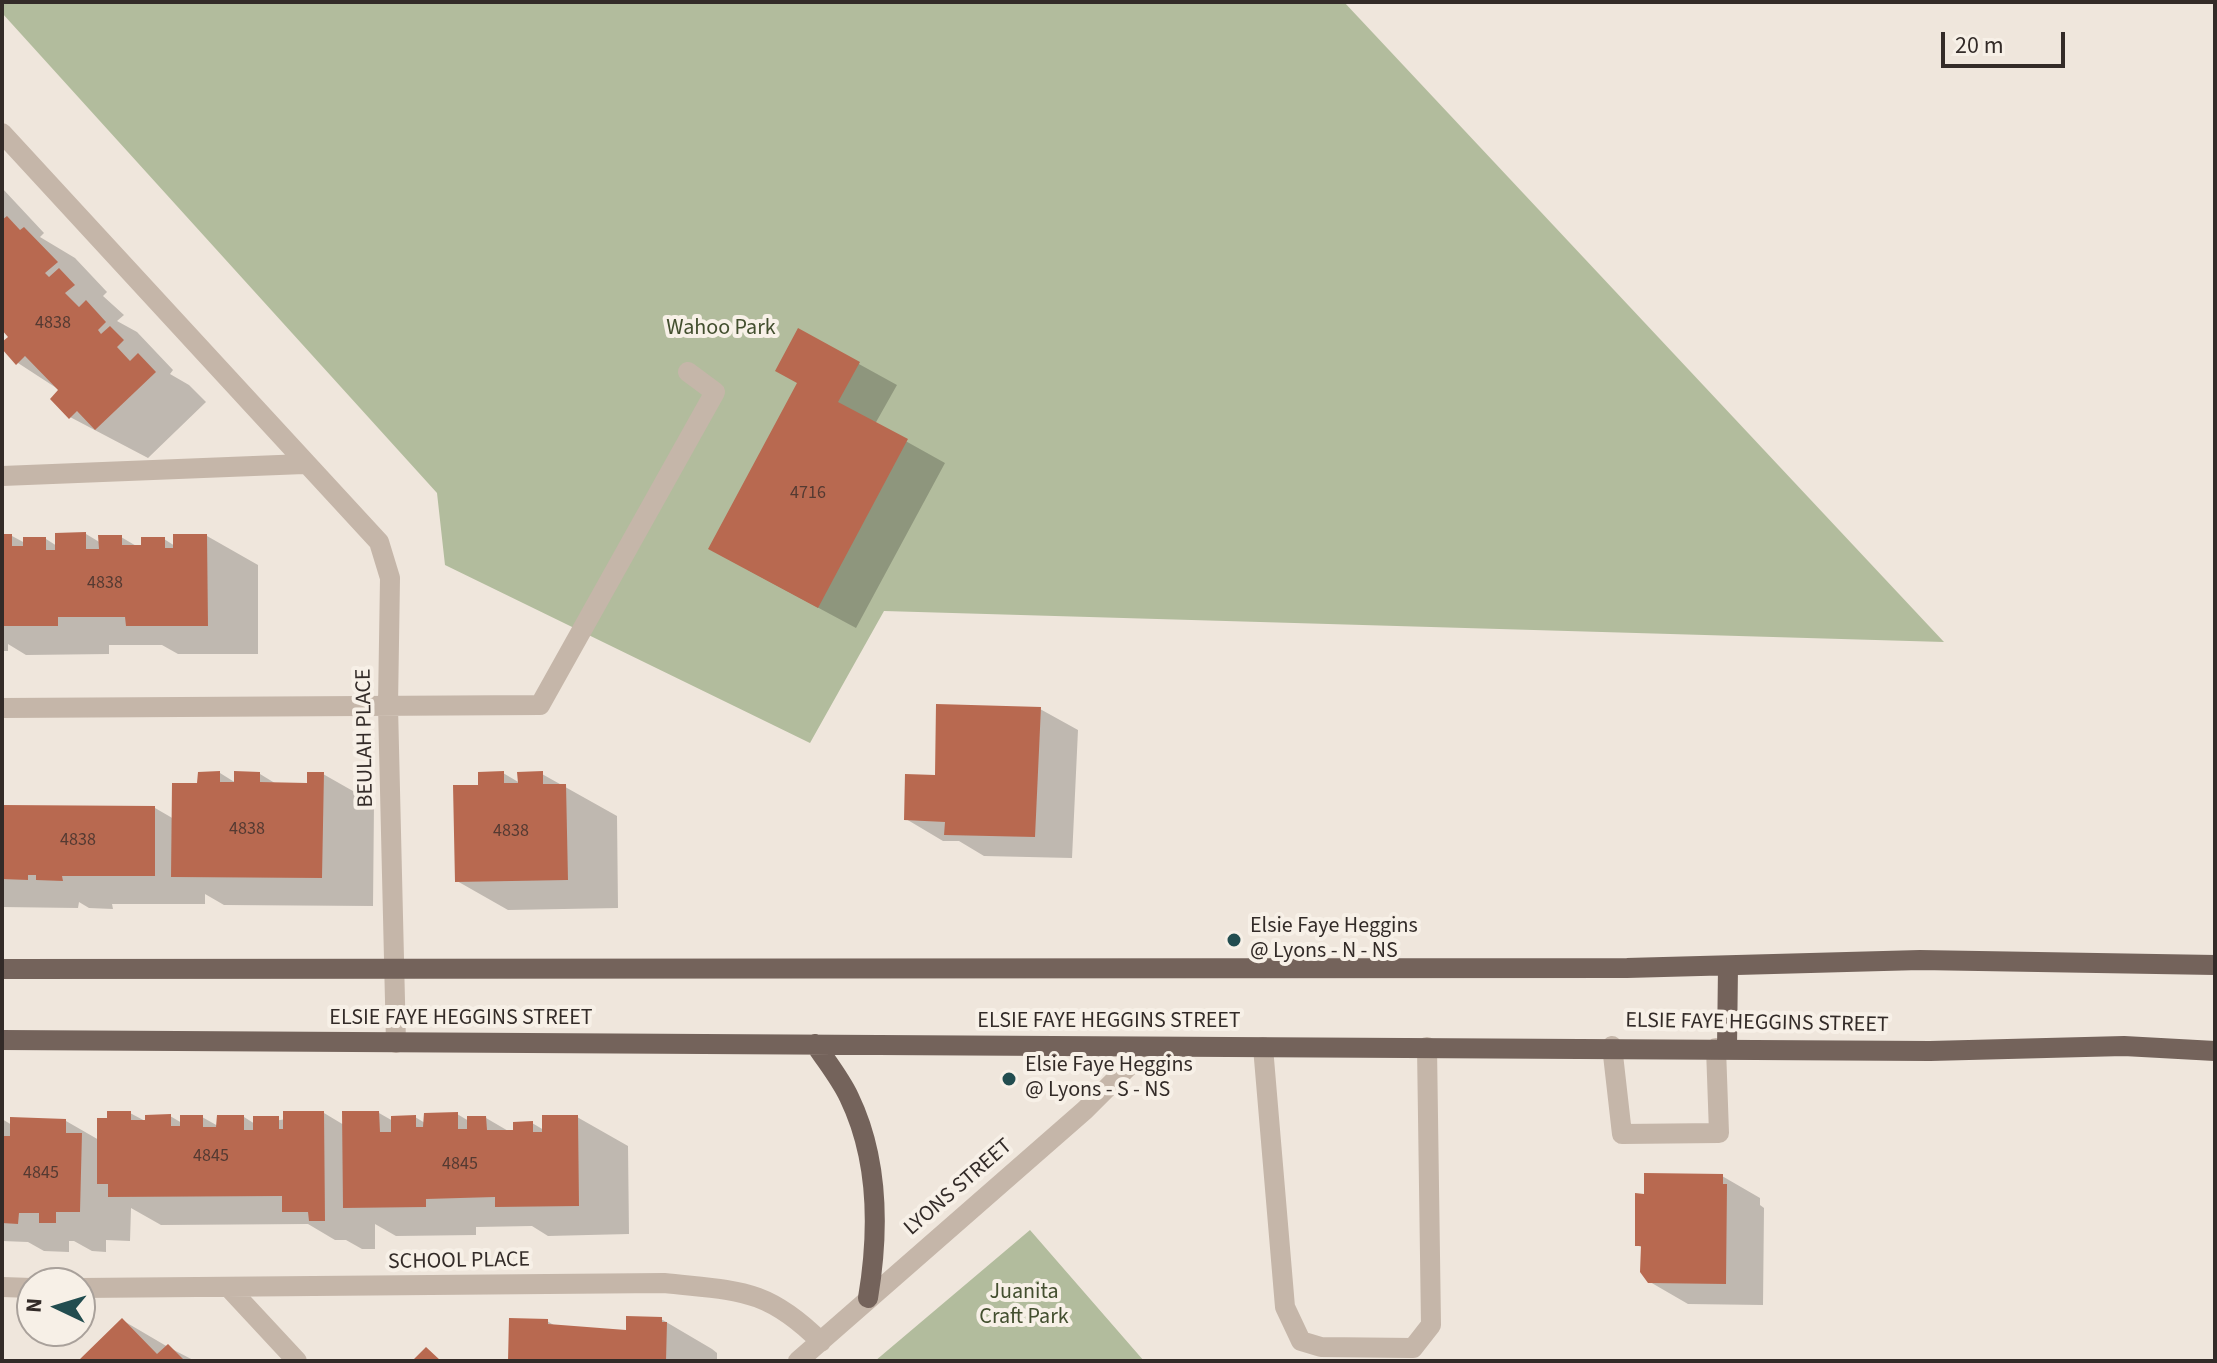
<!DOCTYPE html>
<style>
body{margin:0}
#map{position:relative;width:2217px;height:1363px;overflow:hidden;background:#efe6dc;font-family:"Source Sans 3",sans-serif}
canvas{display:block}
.frame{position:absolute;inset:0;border:4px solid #332b28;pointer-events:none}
.north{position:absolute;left:16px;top:1267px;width:80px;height:80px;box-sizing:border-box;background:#f7f0e7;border:2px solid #a9a19b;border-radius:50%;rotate:274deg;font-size:22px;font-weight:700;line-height:32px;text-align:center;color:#332b28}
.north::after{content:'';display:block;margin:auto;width:28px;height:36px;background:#224d50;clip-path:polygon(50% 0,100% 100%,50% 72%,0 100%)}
.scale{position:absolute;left:1941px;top:32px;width:124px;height:36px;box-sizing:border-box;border:4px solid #332b28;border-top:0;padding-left:10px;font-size:24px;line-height:28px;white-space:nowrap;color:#332b28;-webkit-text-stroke:6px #f7f0e7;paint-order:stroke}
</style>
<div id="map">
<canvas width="2217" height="1363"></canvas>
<div class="frame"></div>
<div class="north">N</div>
<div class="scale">20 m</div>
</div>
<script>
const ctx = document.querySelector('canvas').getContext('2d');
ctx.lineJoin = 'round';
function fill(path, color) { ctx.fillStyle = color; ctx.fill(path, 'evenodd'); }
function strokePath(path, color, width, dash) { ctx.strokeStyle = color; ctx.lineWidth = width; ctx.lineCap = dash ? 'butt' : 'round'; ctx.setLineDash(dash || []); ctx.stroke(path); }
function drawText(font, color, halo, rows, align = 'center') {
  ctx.font = font + ' "Source Sans 3",sans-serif'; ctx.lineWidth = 8; ctx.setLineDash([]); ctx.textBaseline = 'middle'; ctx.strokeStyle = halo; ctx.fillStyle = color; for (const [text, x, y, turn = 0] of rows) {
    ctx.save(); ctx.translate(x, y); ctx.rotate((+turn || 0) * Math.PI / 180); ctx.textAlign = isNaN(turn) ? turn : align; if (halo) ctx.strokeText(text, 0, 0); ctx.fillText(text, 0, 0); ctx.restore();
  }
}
const green = new Path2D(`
 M2,2h1342l600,640 -1060,-31 -74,132 -365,-178 -8,-72 -435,-480z
 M1030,1230l114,131h-269z`);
const shadow = new Path2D(`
 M2,188l42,45 -4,4 35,21 32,34 -4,4 21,19 -7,6 20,11 36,38 -3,4 19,11 17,17 -58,56 -78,-41 -9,-26 -43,-28 -16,-16 9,-10 -9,-10z
 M799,331l98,54 -22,39 70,39 -89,165 -108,-58 52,-188z
 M86,534l15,9 20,-6 17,10 26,-8 11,7 32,-10 51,29v89h-80l-16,-9h-53v9l-83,1 -18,-11v7h-6v-115h10l13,7 21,-4 11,7z
 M1040,709l38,21 -6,128 -88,-2 -25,-15h-16l-37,-22 31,-42z
 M220,773l16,10 24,-9 18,11h31l14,-11 51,29 -1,103 -149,-1 -19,-11v10h-93l1,5 -24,-1 -10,-6 -1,6 -76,-1v-100l153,1 19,11 25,-34z
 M503,773l17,10 22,-9 75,42 1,92 -110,2 -51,-29 23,-94z
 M130,1113l17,9 23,-6 12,7 20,-6 16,9 26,-9 11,7 69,-11 20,12 35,-12 14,8 22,-4 10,6 32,-9 12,7 17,-3 24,14 22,-9 12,7 33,-13 51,29 1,88 -81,2 -16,-10 -56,1v8l-80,1 -21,-12v25h-13l-16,-9h-11l-27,-16 -147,1 -30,-17 -1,33 -24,-1v12l-14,-1 -18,-10h-5v11l-25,-1 -16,-9 -26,-1v-122l10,6 54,-4 33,19z
 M1722,1176l38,22v7l4,3 -1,97 -75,-1 -38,-22 -7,-34 -6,-3 9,-49z
 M661,1319l51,30 5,4v8h-207l37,-40 10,6 70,5z
 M122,1320l46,27 27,14h-114z`);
const building = new Path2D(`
 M7,216l13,14 4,-3 34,35 -13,11 4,4 10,-9 16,17 -10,8 14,14 7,-7 20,22 -8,8 3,4 9,-8 14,14 -7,7 13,14 8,-8 18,19 -61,58 -18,-19 -8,8 -19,-20 8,-9 -33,-34 -9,9 -14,-16v-7l6,-5 -6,-7v-110z
 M798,328l62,34 -22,40 70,37 -90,169 -110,-59 89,-166 -22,-12z
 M86,532v17h13l-1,-14h24v10h19v-8h24v11h8v-14h34l1,92h-82l-1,-9h-67v9h-56v-92h10v12h11v-9h23v13h9v-17z
 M936,704l105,3 -6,130 -91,-2 1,-13 -41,-2 1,-46 30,1z
 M220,771v11h14v-11l26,1v10l47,1v-11h17l-2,106 -151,-1 1,-94h25l1,-11z
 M504,771v12h14l-1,-11 26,-1v13h23l2,96 -113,2 -2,-97h25v-13z
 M2,805l153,1v70h-93l1,5 -27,-1v-5h-8v5l-26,-1z
 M107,1111h24v9h14v-5l26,-1v12h9v-11h23v12h13l1,-12h27v15h9v-14h26v13h4v-18h41l1,110h-16l-1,-9h-26v-16l-174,1v-13h-11v-66h10z
 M342,1111h37l1,21h11v-16l25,-1v12h7l1,-14 34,-1v17h9v-13h19l1,14h26v-8l20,-1v11h9v-17h36l1,91 -84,1v-10l-69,2v8l-83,1z
 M10,1117l56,2v14h16l-2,79h-24v11h-17v-10h-20l-1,11 -16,-1v-87h8z
 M1644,1173l79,1v10h4l-1,100 -78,-1 -8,-11 1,-26h-6v-53l9,1z
 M626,1316l36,1v5h5l-1,39h-158l1,-43 39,1v5l78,6z
 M122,1318l35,36 11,-10 17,17h-107z
 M426,1347l15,14h-29z`);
const minor = new Path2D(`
 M2,133l377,409 11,36 -2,128 8,337
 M2,476l302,-12
 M2,708l538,-3 175,-313 -27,-20
 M1612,1046l10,88 97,-1 -3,-85
 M1263,1047l22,260 16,34 20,6 92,1 18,-23 -4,-278
 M2,1287l30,1
 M80,1288l584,-5c73,8 102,4 157,59
 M230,1289l67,72
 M798,1361l287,-251 63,-63`);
const major = new Path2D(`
 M2,969l1625,-1 293,-8 295,5
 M2,1040l1928,11 194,-5 91,5
 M815,1044c11,17 25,34 34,53 30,62 30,135 19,201
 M1727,1048l1,-81`);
const markers = [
 [1234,940,8,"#224d50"],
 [1009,1079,8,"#224d50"]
];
const numberNames = [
 ["4838",53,324],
 ["4716",808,494],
 ["4838",105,584],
 ["4838",247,830],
 ["4838",511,832],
 ["4838",78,841],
 ["4845",211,1157],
 ["4845",460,1165],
 ["4845",41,1174]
];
const parkNames = [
 ["Wahoo Park",721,329],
 ["Juanita",1024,1293],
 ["Craft Park",1024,1318]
];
const streetNames = [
 ["BEULAH PLACE",366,738,-91],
 ["ELSIE FAYE HEGGINS STREET",461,1019],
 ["ELSIE FAYE HEGGINS STREET",1109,1022],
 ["ELSIE FAYE HEGGINS STREET",1757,1024,1],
 ["LYONS STREET",959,1188,-41],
 ["SCHOOL PLACE",459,1262,-1]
];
const poiNames = [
 ["Elsie Faye Heggins",1250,927],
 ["@ Lyons - N - NS",1250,952],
 ["Elsie Faye Heggins",1025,1066],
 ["@ Lyons - S - NS",1025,1091]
];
fill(green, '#b2bc9d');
fill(shadow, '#0003');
fill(building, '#b86950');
strokePath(minor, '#c5b6a9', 20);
strokePath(major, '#74635b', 20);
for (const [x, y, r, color] of markers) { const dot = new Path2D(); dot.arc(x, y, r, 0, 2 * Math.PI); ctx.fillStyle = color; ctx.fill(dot); strokePath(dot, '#f7f0e7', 3); }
drawText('18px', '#543a32', null, numberNames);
drawText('22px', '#434f2f', '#f7f0e7', parkNames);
drawText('22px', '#332b28', '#f7f0e7', streetNames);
drawText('22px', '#332b28', '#f7f0e7', poiNames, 'left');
</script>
